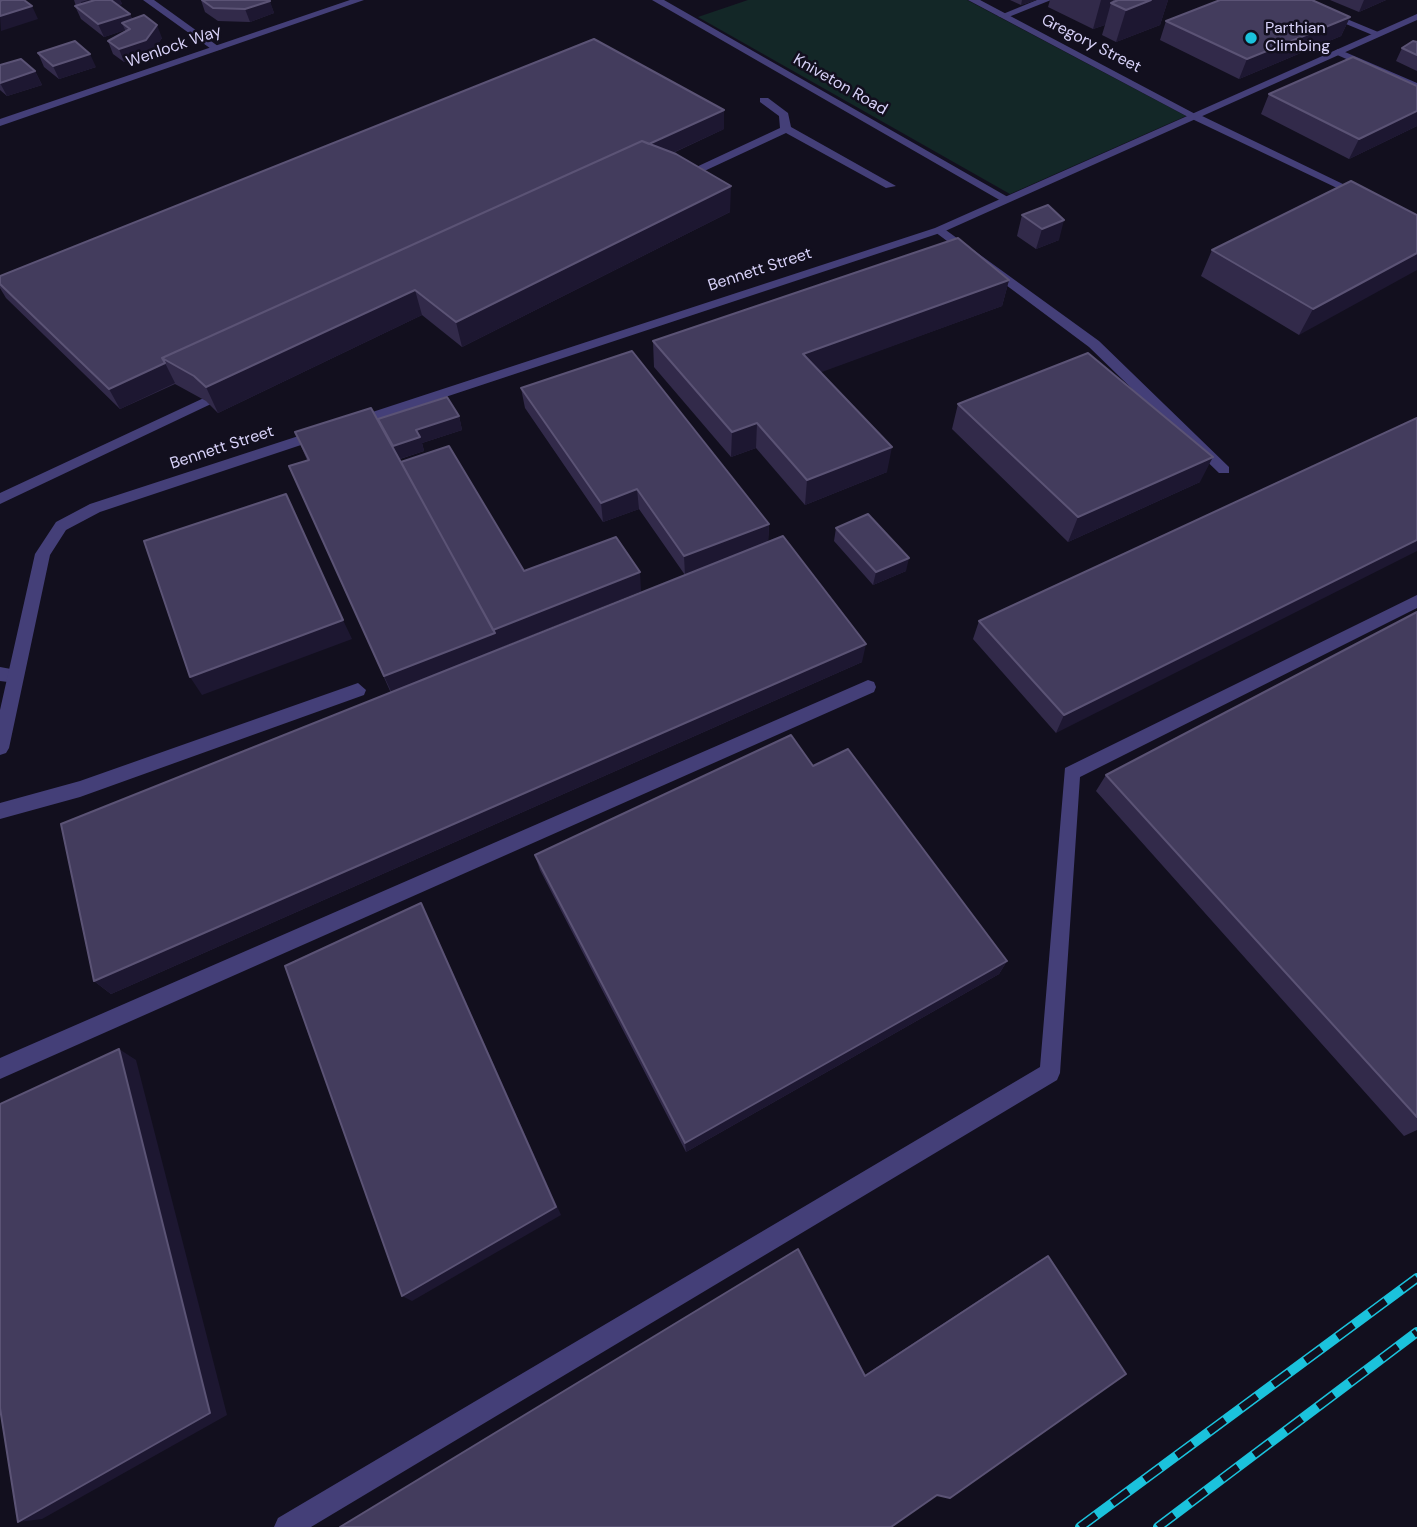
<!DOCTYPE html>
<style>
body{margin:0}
canvas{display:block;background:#120f1e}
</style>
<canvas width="1417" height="1527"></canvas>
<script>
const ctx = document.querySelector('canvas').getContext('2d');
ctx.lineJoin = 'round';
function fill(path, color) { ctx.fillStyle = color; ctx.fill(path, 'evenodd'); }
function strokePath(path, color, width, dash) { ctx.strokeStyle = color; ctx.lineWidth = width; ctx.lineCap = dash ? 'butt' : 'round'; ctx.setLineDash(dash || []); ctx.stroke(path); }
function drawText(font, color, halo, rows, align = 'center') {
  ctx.font = font + ' "DM Sans",sans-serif'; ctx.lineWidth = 5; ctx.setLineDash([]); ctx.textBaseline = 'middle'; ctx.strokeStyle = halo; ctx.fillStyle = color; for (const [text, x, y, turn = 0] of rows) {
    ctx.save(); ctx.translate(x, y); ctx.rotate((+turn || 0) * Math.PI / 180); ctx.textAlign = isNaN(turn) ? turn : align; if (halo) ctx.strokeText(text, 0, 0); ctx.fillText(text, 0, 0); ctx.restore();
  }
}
const green = new Path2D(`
 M748,0h219l219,116 -176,78 -312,-177z`);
const service = new Path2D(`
 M1037,0h14l-45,18 -8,-2z
 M760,98h8l20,15 3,14 105,59 -10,2 -100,-55 -101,47h-8v-4l103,-48 -1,-12 -19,-14z
 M1190,114h8l149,72 -10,2 -147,-70z
 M935,228h8l156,113 130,126v6h-10l-130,-126 -154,-115z
 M206,397l5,1v6l-211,100v-11z
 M1417,595v13l-337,169 -20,296 -3,7 -746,447h-37l4,-9 762,-451 25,-299z
 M0,667l22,4 2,5 -8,7 -16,-2z
 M868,680l6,2 2,5 -2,5 -874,387v-21z
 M358,683l8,7 -2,5 -284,102 -80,22v-16l80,-22z`);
const minor = new Path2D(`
 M143,0h11l68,49 -8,2z
 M652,0h12l349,200 -10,2z
 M968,0h12l219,116 -9,2z
 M1288,0h13l82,34 -8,2z
 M1338,49l79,34v7l-82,-36 -2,-2z`);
const tertiary = new Path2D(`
 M350,0h14l-364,126v-7z
 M1417,14v6l-474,212 -585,194 -5,2 -7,-5 2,-3 587,-192z
 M320,429l5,2v6l-225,75 -34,18 -16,25 -41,193 -3,5 -6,2v-45l35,-156 21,-32 34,-18z`);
const rail = new Path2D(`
 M1080,1527l337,-249
 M1158,1527l259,-195`);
const wall = new Path2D(`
 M74,0h46l2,4 -4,1 12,9 2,5 30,19 -11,15 -27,9 -11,-8 -5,-13 18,-9 -1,-2 -21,7 -23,-18 -6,-13h1z
 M201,0h68l5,13 -24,9 -32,-1 -13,-9z
 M1010,0h26l-15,5z
 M1050,0h118l-8,25 -44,17 -14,-7 3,-10 -12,4 -45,-22z
 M1330,0h56l-27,12z
 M1350,17l-9,19 -102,43 -79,-39 6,-19z
 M1417,40v31l-21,-10 6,-13 14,-6z
 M38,53l58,14 -37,12 -15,-12z
 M0,65l35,6 7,14 -35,11 -7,-6z
 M1417,86v40l-68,33 -88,-45 8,-20z
 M724,129l-51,24 57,59 -268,135 -40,-32 -204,98 -12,-12 -31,-17 -55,25 -114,-111 -6,-10v-12z
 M1022,215l37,25 -23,9 -19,-13z
 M1417,215l-118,120 -98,-59 11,-26z
 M1009,280l-7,26 -182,66 67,100 -82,33 -49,-57 -25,9 -77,-90 -1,-26z
 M521,388l248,136 -1,18 94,120 -751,332 -17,-13 297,-288 -102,-227 18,-6 -12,-28 83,-13 81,-3 3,14 -40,13 2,8 -24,8 1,3 123,109 117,20 -142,57v1l186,-74 -46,-66 -36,13 -78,-114z
 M958,404l242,78 -132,60 -116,-113z
 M1417,418l-361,315 -83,-94 6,-18z
 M836,528l70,43 -33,14 -39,-44z
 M1417,612v518l-13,6 -308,-345 10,-16z
 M535,855l472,106 -8,13 -313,178 -146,-282z
 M1048,1256l-111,239 -46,32 -26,-152 172,-113z`);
const shadedWall = new Path2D(`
 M88,0h32l2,4 -35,11 -6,-13z
 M1022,0h14l-15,5z
 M1101,0h12l-1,3h-1l-6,22 -12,4z
 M1151,0h17l-8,25 -44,17 10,-32z
 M1364,0h22l-27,12z
 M270,1l4,12 -24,9 -5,-13z
 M32,6l6,13 -37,12 -1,-15z
 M130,14l5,13 -13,-4 3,7 -21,7 -6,-13z
 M1350,17l-9,19 -102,43 8,-20z
 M157,25l5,13 -11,15 -27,9 -5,-13z
 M90,54l6,13 -37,12 -6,-13z
 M35,71l7,14 -35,11 -7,-13z
 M724,110v19l-531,246 -24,-13z
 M1417,111v15l-68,33 10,-20z
 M731,186l-1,26 -268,135 -6,-25z
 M1064,220l-5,20 -23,9 6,-20z
 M1417,253v17l-118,65 14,-26z
 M1009,280l-7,26 -202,74 3,-26z
 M415,290l7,25 -204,98 -12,-26z
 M165,363l10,20 -55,26 -11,-20z
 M459,416l3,14 -40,13 2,8 -28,9 -4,-14 24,-16z
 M757,423l-1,25 -25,9 1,-25z
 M892,447l-5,25 -82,33 2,-25z
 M1213,457l-13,25 -132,60 10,-25z
 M637,489l2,20 -36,13 -2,-19z
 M769,524l-1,19 -83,32 -1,-19z
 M1417,540v11l-361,182 8,-18z
 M909,558l-3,13 -33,14 3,-13z
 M640,572l1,19 -142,57 2,9 -107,41 -10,-22 108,-46z
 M343,620l9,19 -150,56 -12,-18z
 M866,644l-4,18 -751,332 -17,-13z
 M421,903l7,14 133,298 -149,86 -10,-5z
 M1007,961l-8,13 -313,178 -1,-9z
 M119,1049l17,11 91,355 -185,104 -24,3z`);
const building = new Path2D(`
 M2,0h22l8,6 -32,10v-15z
 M95,0h16l19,14 -32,10 -23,-18z
 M202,0h67l1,1 -25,8 -32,-1z
 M1118,0h33l-25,10 -15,-7z
 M1220,0h92l38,17 -103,42 -81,-38z
 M144,15l13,10 -11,15 -27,9 -11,-8 22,-12 -8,-6z
 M594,39l130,71 -75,34 -7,-3 -480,217 3,5 -56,26 -109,-105v-8z
 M75,41l15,13 -37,12 -15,-13z
 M1413,41l4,1v13l-15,-7z
 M1353,57l64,29v25l-58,28 -90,-45z
 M21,59l14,12 -35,12v-18z
 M642,141l34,13 55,32 -275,136 -41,-32 -209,97 -12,-11 -32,-18z
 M1351,181l66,34v38l-104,56 -101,-59z
 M1048,205l16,15 -22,9 -20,-14z
 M958,238l51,42 -206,74 89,93 -85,33 -50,-57 -25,9 -79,-91z
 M632,351l137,173 -85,32 -47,-67 -36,14 -80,-115z
 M1088,353l125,104 -135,60 -120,-113z
 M447,397l12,19 -43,14 4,7 -27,9 -15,-27z
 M371,408l124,225 -111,43 -95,-210 20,-6 -14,-28z
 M1417,418v122l-353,175 -85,-94z
 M449,446l75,125 92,-34 24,35 -147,58 -92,-168z
 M286,494l57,126 -153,57 -46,-136z
 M868,514l41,44 -33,14 -40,-44z
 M783,536l83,108 -772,337 -33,-157z
 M1417,612v505l-311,-342z
 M791,735l22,31 35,-17 159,212 -322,182 -150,-288z
 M421,903l135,304 -154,89 -117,-330z
 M119,1049l91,364 -192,109 -18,-114v-304z
 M798,1249l67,127 183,-120 78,118 -176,124 -13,-3 -46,32h-551z`);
const markers = [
 [1251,38,7,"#1bc2dc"]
];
const farPoinames = [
 ["Parthian",1265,29],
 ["Climbing",1265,47]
];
const farStreetnames = [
 ["Gregory Street",1091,44,27],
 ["Wenlock Way",174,47,-19],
 ["Kniveton Road",840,85,30],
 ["Bennett Street",760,270,-18],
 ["Bennett Street",222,448,-18]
];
fill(green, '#132727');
fill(service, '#443f78');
fill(minor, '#443f78');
fill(tertiary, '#443f78');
strokePath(rail, '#1bc2dc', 10);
strokePath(rail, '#120f1e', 7, [20]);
fill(wall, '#322a4a');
fill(shadedWall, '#1d1731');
fill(building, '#433c5d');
strokePath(building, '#5b5375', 2);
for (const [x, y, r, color] of markers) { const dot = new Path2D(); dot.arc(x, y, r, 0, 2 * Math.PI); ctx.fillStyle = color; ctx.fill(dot); strokePath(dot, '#120f1e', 2.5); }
drawText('16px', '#d8d2f9', '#120f1e', farPoinames, 'left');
drawText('16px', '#d8d2f9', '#120f1e', farStreetnames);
</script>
